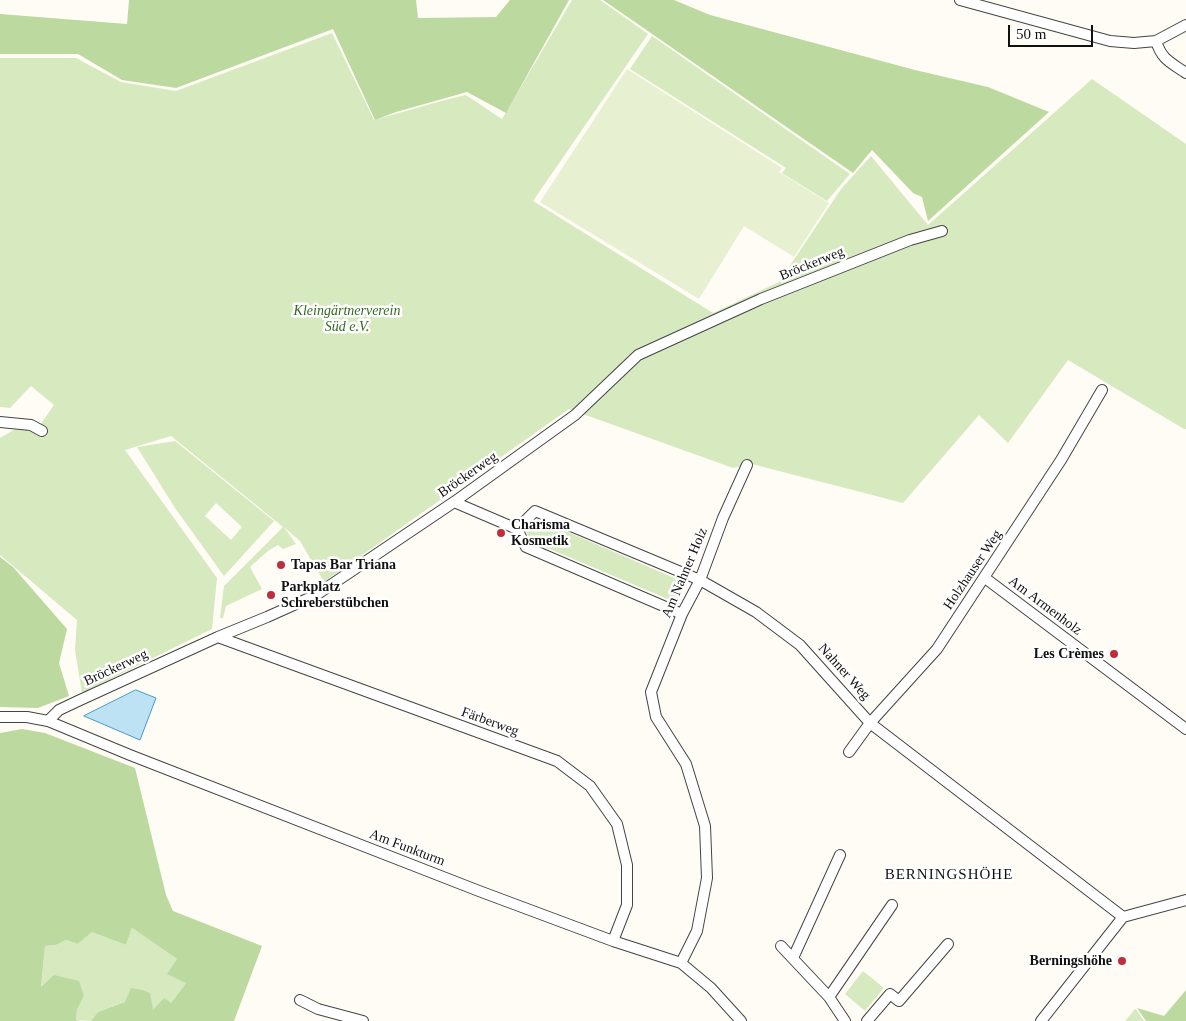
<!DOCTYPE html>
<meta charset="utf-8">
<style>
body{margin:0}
#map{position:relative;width:1186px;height:1021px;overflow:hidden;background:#fffcf5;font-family:Georgia,serif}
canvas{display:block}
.scale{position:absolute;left:1008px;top:25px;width:85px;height:22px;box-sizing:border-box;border:2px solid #111;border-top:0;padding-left:6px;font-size:15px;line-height:18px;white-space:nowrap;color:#111;-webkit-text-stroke:4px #fff;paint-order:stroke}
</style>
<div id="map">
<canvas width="1186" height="1021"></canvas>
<div class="scale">50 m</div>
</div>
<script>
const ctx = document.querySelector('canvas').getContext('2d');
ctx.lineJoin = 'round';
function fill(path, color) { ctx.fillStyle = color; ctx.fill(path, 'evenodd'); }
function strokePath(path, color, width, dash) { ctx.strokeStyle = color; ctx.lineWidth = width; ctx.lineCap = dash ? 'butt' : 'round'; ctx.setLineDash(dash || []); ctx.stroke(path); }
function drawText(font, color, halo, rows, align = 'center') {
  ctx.font = font + ' Georgia,serif'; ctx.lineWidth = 5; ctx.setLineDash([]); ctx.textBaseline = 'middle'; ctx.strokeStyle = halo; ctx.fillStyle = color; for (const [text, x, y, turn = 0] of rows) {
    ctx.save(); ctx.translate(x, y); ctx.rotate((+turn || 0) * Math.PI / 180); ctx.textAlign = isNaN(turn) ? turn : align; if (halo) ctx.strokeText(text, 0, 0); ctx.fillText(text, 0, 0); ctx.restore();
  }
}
const green = new Path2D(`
 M572,0h28l48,34 -115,167 180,112 66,-31 62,-93 30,-33 57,69 164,-146 94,65v285h-2l-116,-69 -60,83 -29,-28 -76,88 -151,-39 -19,4 -164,-59 -245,173 -24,-41 -16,-14 12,17 -13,5 -5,-4 -10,6 -18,16 12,22 -36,17 -3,12h-3l4,-32 59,-59 -112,-91 -46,14 92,128 -5,51 -130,64 -7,-43 2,-30 -77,-65v-117l17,-10 18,4 19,-27 -23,-19 -21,22 -10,-1v-349h76l45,24 55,9 156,-58 42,87 71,-20 21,-5 36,24z
 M652,36l198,138 -23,27 -45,-28 4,-5 -156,-99z
 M175,441l99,80 -50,55 -49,-68 -38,-61zM216,503l26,24 -11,13 -26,-24z
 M538,519l148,64 -9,20 -146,-62 -5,-10z
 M132,928l45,31 9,24 -15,20 -18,7 -28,-8 -27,10 -7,9 -15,-1 1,-10 7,-14 -43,-8 4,-42 11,-1 10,-5 12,4 14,-12 34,13z
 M863,971l21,17 -19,23 -20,-17z
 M1136,1009l8,12h-19l10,-12z`);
const forest = new Path2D(`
 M129,0h287l2,18 78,-1 14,-17h59l-63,113 -39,-21 -71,20 -21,8 -42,-91 -157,59 -54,-8 -44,-26h-78v-40l127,10z
 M603,0h71l36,15 205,55 73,17 61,25 -121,109 -6,-24 -9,-4 -41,-43 -19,23z
 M0,557l13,10 54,62 -8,34 10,33 -31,12 -38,-1z
 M22,729l23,4 90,35 31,127 7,16 89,35 -28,75h-143l7,-9 27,-10 6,-14 11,2 8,3 3,17 11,-12 7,5 15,-20 -19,-9 10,-15 -45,-31 -6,17 -34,-13 -14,12 -12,-4 -10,5 -11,1 -4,41 13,-12 25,6 5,15 -7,14 -1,10 5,1h-81v-288z
 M1186,990v31h-40l-9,-13 27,8z`);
const pitch = new Path2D(`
 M627,69l155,99 -3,4 50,31 -35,54 -50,-31 -45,73 -159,-97z`);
const water = new Path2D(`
 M136,690l20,8 -16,42 -56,-24z`);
const minor = new Path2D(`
 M960,0l150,41 24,2 22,-2 30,-16
 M1156,41c6,19 14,21 30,32
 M0,422l31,3 11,6
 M454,502l63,27
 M985,578l201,151
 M682,614l-156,-67 -9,-18 18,-18 165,69 56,32 44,33 70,78 253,194
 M218,637l339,124 33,25 27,38 10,41v40l-14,36
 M0,717h27l21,4 82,34 349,136 134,50 68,22 30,25 30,33
 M48,721l11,-11 19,-9 140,-64 49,-20 49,-22 138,-93 121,-87 63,-60 123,-56 149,-59 32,-9
 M849,752l21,-29 67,-74 124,-189 41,-70
 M781,946l48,51 16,24
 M793,958l47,-103
 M681,963l16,-32 10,-53 -2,-52 -19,-62 -30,-47 -5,-25 31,-78 18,-34 23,-62 24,-53
 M829,997l63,-92
 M300,1000l18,9 45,12
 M867,1021l23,-27 9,7 49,-57
 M1041,1021l82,-104 63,-17`);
const markers = [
 [501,533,5,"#bd2d3a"],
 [281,565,5,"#bd2d3a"],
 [271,595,5,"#bd2d3a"],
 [1114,654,5,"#bd2d3a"],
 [1122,961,5,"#bd2d3a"]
];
const streetNames = [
 ["Bröckerweg",812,264,-22],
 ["Bröckerweg",468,475,-35],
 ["Holzhauser Weg",973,570,-56],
 ["Am Nahner Holz",685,573,-67],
 ["Am Armenholz",1045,606,37],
 ["Bröckerweg",116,668,-25],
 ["Nahner Weg",844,672,48],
 ["Färberweg",490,722,20],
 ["Am Funkturm",407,848,21]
];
const parkNames = [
 ["Kleingärtnerverein",347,311],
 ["Süd e.V.",347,327]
];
const poiNames = [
 ["Charisma",511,525],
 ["Kosmetik",511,541],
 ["Tapas Bar Triana",291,565],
 ["Parkplatz",281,587],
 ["Schreberstübchen",281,603],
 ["Les Crèmes",1104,654,"right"],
 ["Berningshöhe",1112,961,"right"]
];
const neighbourhoodNames = [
 ["BERNINGSHÖHE",949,875]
];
fill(green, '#d7e9bf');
fill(forest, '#bcd99f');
fill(pitch, '#e7f0d1');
fill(water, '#bce2f4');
strokePath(water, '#459ac8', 1);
strokePath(minor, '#444', 12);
strokePath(minor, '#fff', 10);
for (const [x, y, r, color] of markers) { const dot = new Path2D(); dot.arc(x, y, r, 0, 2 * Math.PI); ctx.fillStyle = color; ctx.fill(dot); strokePath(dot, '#fff', 2); }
drawText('14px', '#111', '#fff', streetNames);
drawText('italic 14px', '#346822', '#fff', parkNames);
drawText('bold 14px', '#111', '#fff', poiNames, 'left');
ctx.letterSpacing = '1px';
drawText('15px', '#111', '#fff', neighbourhoodNames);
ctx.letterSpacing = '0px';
</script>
